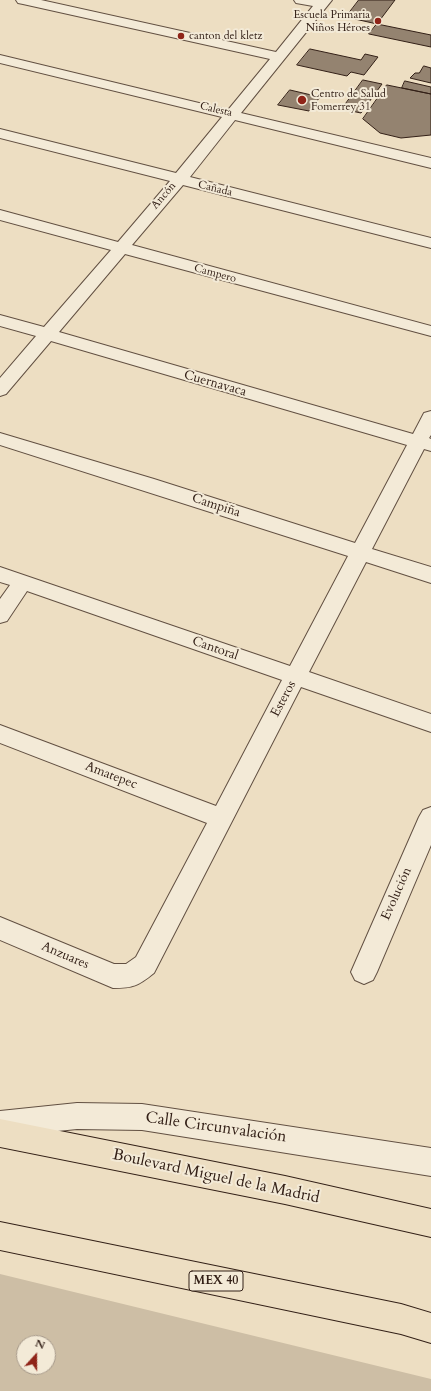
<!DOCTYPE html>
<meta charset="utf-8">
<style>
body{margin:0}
#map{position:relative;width:431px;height:1391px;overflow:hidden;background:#eddec2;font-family:Cardo,serif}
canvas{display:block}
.north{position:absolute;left:16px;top:1335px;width:40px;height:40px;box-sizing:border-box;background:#f3ead7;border:1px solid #a6998a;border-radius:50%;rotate:21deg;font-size:11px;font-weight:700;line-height:16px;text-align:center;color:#332017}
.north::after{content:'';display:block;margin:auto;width:14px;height:18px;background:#8f2418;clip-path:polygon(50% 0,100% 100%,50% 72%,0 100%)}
</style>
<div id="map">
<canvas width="431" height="1391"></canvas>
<div class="north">N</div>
</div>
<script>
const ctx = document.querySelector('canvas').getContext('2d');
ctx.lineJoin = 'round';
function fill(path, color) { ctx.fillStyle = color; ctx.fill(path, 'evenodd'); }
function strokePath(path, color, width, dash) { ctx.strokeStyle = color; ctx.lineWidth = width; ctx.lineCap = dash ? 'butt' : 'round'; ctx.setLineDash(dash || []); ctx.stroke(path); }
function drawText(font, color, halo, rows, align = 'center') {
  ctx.font = font + ' Cardo,serif'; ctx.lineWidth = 4; ctx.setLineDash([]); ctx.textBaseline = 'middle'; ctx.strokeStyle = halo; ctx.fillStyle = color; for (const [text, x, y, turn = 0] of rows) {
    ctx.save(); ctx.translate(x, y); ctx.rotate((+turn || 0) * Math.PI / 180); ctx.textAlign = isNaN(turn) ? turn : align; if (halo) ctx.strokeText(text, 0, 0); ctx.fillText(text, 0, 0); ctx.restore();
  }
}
const green = new Path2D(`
 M0,1274l431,105v12h-431zM24,1343h24v24h-24z`);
const building = new Path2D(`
 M359,0h36l-18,24 -31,-7z
 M377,24l54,11v12l-62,-13z
 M310,49l51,11 4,-6 13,3 -14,18 -13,-3 -4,4 -50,-11z
 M424,66l7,2v15l-21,-5 5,-5h4z
 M363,80l19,4 -21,29 -19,-4z
 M405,81l26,6v7l-29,-6z
 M387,85l44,9v41l-30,3 -21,-5 -17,-14z
 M290,90l30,7 -11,14 -31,-6z`);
const minor = new Path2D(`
 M16,0h25l235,52 37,-46 -17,-3 -2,-3h38l-91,113 190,45v10l-196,-48 -45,57 241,61v10l-248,-63 -51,60 299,81v10l-306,-82 -66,78 354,102 11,-21 7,-2v24l-2,3 2,1v12l-7,-2 -52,100 59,18v16l-65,-21 -57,110 122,42v18l-130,-45 -147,286c-16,13 -21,15 -41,15l-113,-48v-23l114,47h12l10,-7 71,-134 -207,-80v-18l216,81 66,-126 -255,-89 -20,30 -7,2v-24l10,-14 -10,-3v-15l290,99 58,-110 -348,-111v-12l154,46 201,64 52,-98 -356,-104 -45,53 -6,2v-18l36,-42 -36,-10v-11l44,12 67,-77 -111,-30v-10l118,32 52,-61 -170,-43v-9l176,44 46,-56 -222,-54v-8l228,55 42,-51 -247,-55 -5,-1z
 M431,807v38l-54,127 -4,8 -9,4 -9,-4 -4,-8 68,-155 4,-7z
 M77,1103l65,1 289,44v28l-289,-46 -65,-1 -77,8v-26z`);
const highway = new Path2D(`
 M0,1119l285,57 146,33v28l-146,-33 -285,-57z
 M0,1222l401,82 30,9v30l-30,-9 -401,-84z`);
const markers = [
 [378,21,4,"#8f2418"],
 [181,36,4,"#8f2418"],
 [302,100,5,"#8f2418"]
];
const farPoinames = [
 ["Escuela Primaria",370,15,"right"],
 ["Niños Héroes",370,28,"right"],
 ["canton del kletz",189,36],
 ["Centro de Salud",311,94],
 ["Fomerrey 31",311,107]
];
const farStreetnames = [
 ["Calesta",216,110,13],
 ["Cañada",215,189,14],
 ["Ancón",164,196,-49],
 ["Campero",215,274,15]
];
const shields = [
 [216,1281,54]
];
const shieldNames = [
 ["MEX 40",216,1281]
];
const streetNames = [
 ["Cuernavaca",215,384,16],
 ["Campiña",216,506,18],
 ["Cantoral",215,649,19],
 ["Esteros",284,699,-62],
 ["Amatepec",111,776,21],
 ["Evolución",397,894,-66],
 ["Anzuares",65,956,23]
];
const nearStreetnames = [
 ["Calle Circunvalación",216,1128,8],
 ["Boulevard Miguel de la Madrid",216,1177,12]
];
fill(green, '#cdbea5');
fill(building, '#948370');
strokePath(building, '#332017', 1);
strokePath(minor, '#625042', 2);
strokePath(highway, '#332017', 2);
fill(minor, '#f3ead7');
fill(highway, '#eddec2');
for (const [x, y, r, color] of markers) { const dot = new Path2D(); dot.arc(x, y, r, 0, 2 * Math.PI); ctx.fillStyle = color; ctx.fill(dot); strokePath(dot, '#f3ead7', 1.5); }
drawText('11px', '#332017', '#f3ead7', farPoinames, 'left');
drawText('11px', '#332017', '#f3ead7', farStreetnames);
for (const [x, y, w] of shields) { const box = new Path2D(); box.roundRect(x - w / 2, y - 10, w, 20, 3); ctx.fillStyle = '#f3ead7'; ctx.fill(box); strokePath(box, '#332017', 1); }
drawText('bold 12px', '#332017', null, shieldNames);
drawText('13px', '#332017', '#f3ead7', streetNames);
drawText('16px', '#332017', '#f3ead7', nearStreetnames);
</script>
